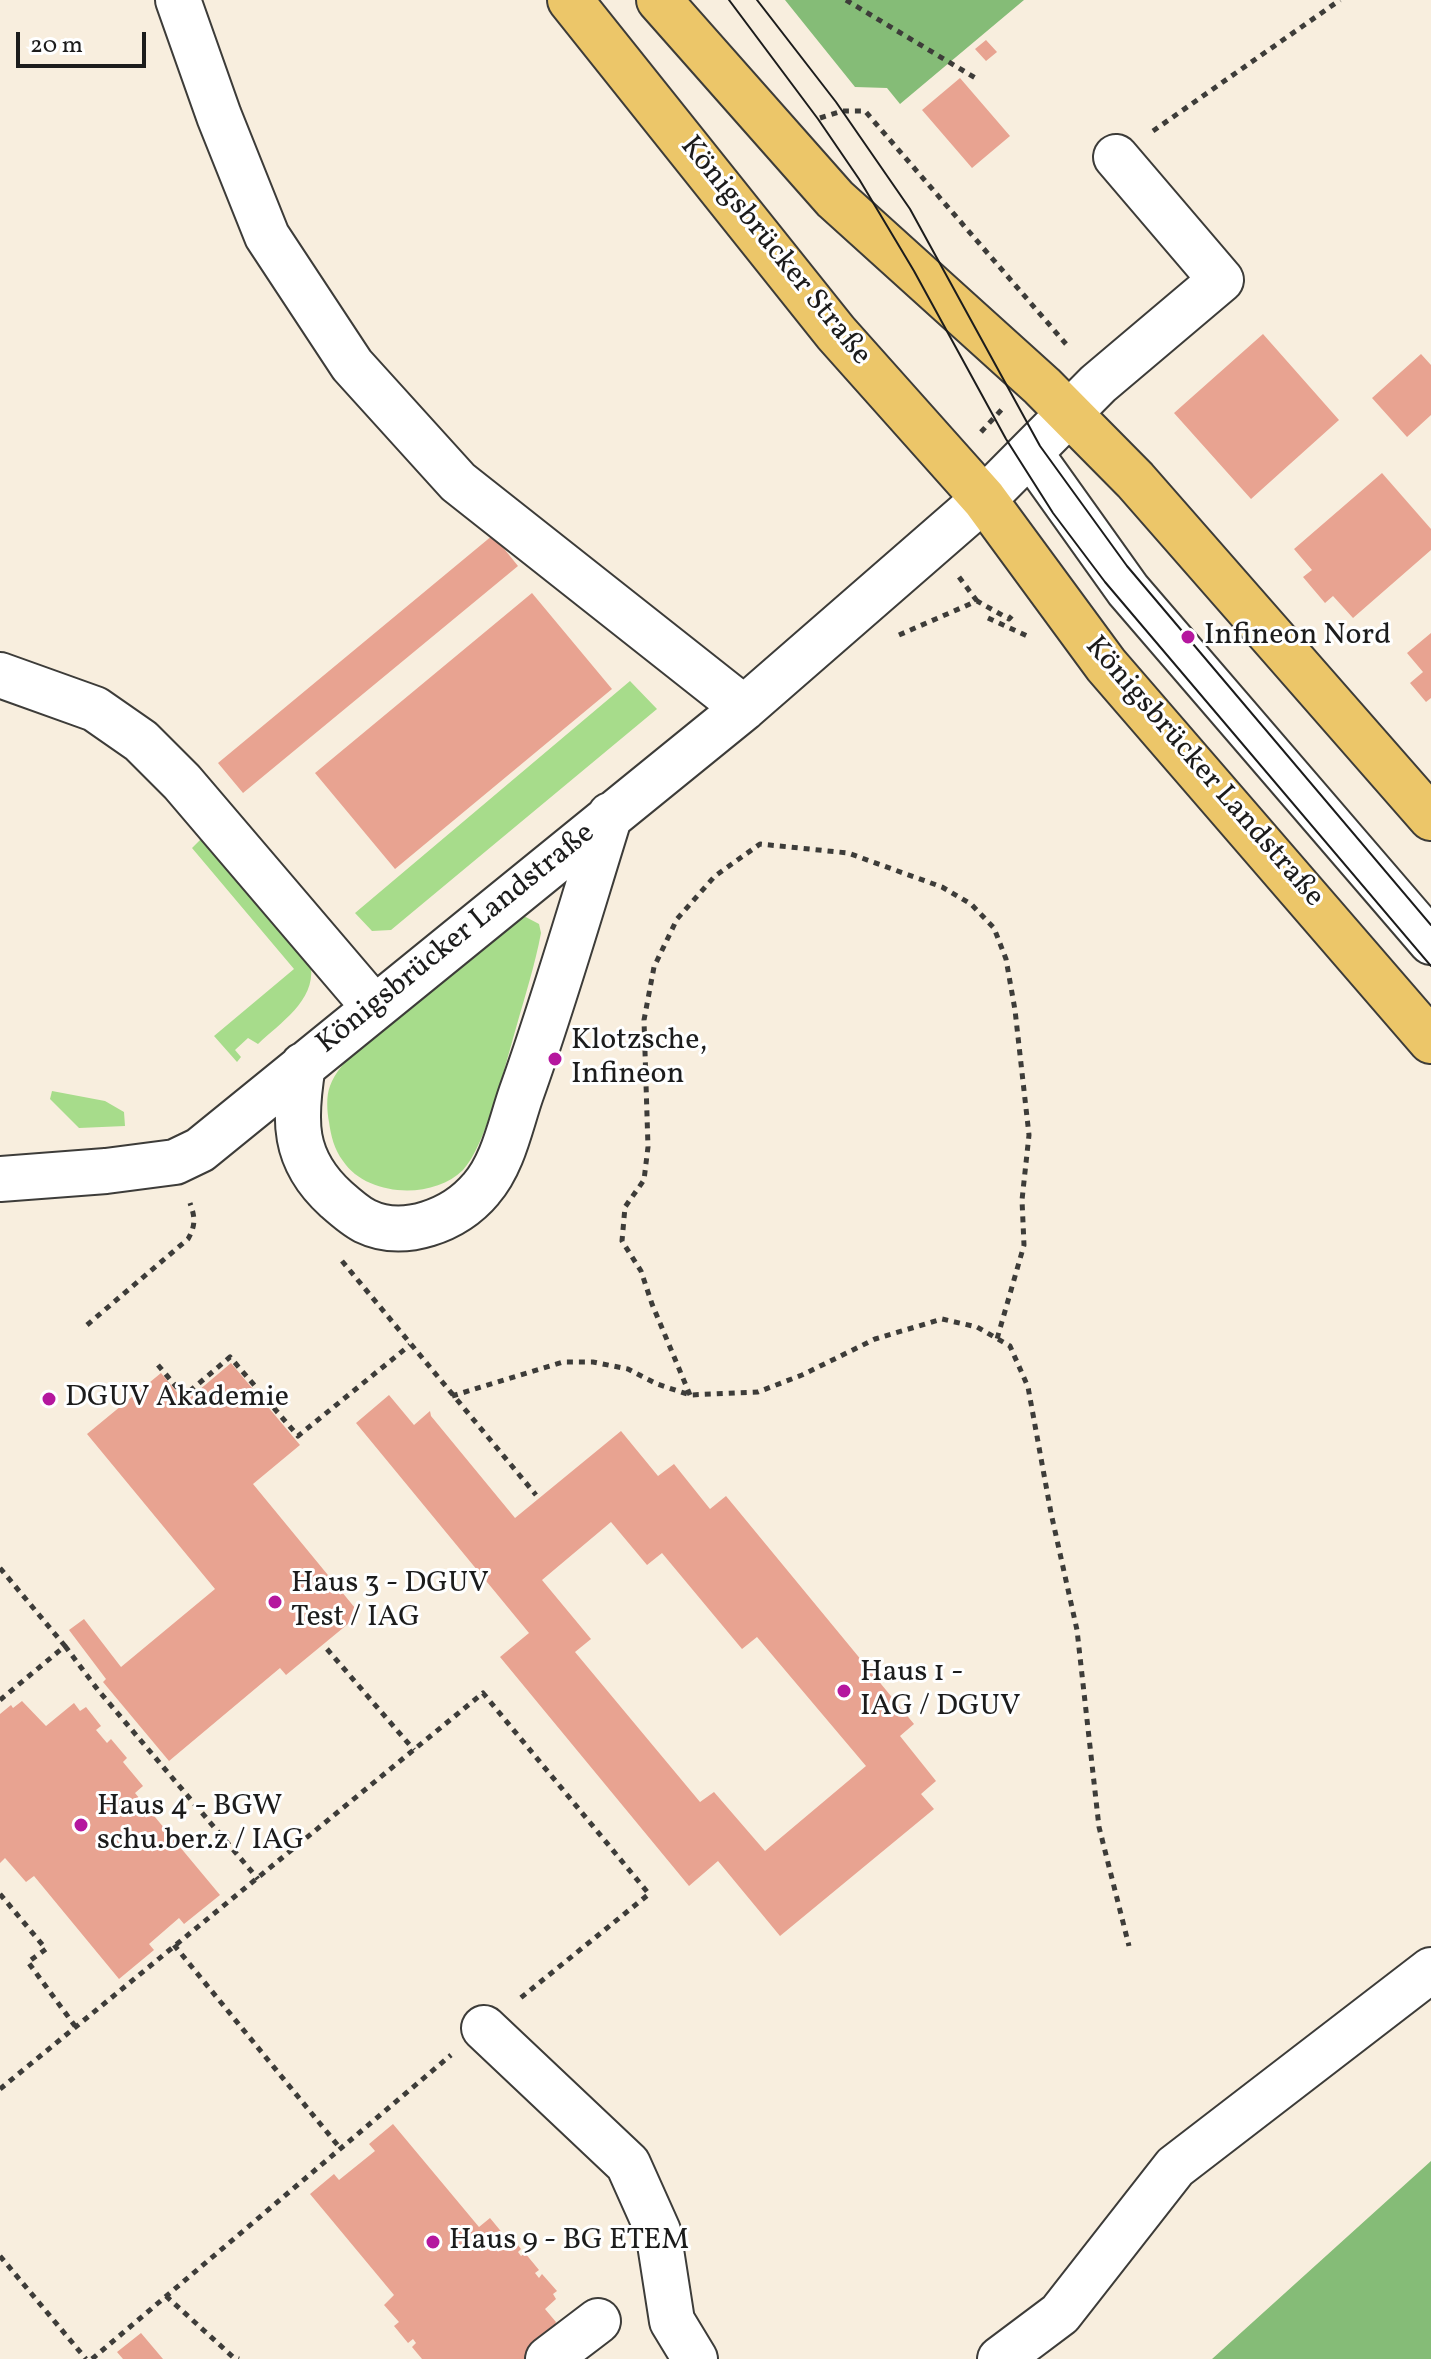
<!DOCTYPE html>
<meta charset="utf-8">
<style>
body{margin:0}
#map{position:relative;width:1431px;height:2359px;overflow:hidden;background:#f8eede;font-family:Vollkorn,serif}
canvas{display:block}
.scale{position:absolute;left:16px;top:32px;width:130px;height:36px;box-sizing:border-box;border:4px solid #1c1c1c;border-top:0;padding-left:10px;font-size:24px;line-height:28px;white-space:nowrap;color:#1c1c1c;-webkit-text-stroke:6px #fff;paint-order:stroke}
</style>
<div id="map">
<canvas width="1431" height="2359"></canvas>
<div class="scale">20 m</div>
</div>
<script>
const ctx = document.querySelector('canvas').getContext('2d');
ctx.lineJoin = 'round';
function fill(path, color) { ctx.fillStyle = color; ctx.fill(path, 'evenodd'); }
function strokePath(path, color, width, dash) { ctx.strokeStyle = color; ctx.lineWidth = width; ctx.lineCap = dash ? 'butt' : 'round'; ctx.setLineDash(dash || []); ctx.stroke(path); }
function drawText(font, color, halo, rows, align = 'center') {
  ctx.font = font + ' Vollkorn,serif'; ctx.lineWidth = 6; ctx.setLineDash([]); ctx.textBaseline = 'middle'; ctx.strokeStyle = halo; ctx.fillStyle = color; for (const [text, x, y, turn = 0] of rows) {
    ctx.save(); ctx.translate(x, y); ctx.rotate((+turn || 0) * Math.PI / 180); ctx.textAlign = isNaN(turn) ? turn : align; if (halo) ctx.strokeText(text, 0, 0); ctx.fillText(text, 0, 0); ctx.restore();
  }
}
const green = new Path2D(`
 M630,681l27,28 -266,221 -19,1 -17,-18z
 M203,837l108,130c4,34 -31,56 -53,77l-10,-6 -13,12 6,7 -4,5 -23,-26 80,-67 -102,-121z
 M520,914l19,10 2,9c-6,32 -16,63 -25,95 -10,34 -30,118 -53,142 -30,30 -96,27 -120,-9 -9,-12 -12,-25 -14,-39 -2,-11 -3,-26 1,-36 5,-14 15,-24 25,-34z
 M52,1091l53,10 19,11 1,14 -46,2 -29,-29z`);
const forest = new Path2D(`
 M785,0h239l-124,104 -13,-16 -32,-1z
 M1431,2161v198h-219z`);
const building = new Path2D(`
 M986,40l11,12 -11,9 -11,-12z
 M960,78l50,58 -38,32 -50,-58z
 M1263,334l76,86 -88,79 -77,-86z
 M1421,354l10,11v50l-24,22 -35,-39z
 M1382,473l49,56v21l-78,68 -20,-22 -8,7 -22,-26 9,-7 -18,-21z
 M493,535l25,31 -275,227 -25,-30z
 M532,593l80,96 -217,180 -80,-96z
 M1431,633v65l-5,4 -16,-19 13,-11 -16,-19z
 M231,1363l69,82 -47,39 107,130 -74,61 -6,-7 -111,93 -66,-79 3,-3 -37,-49 15,-11 37,48 94,-78 -128,-155 74,-61 24,29z
 M389,1395l25,30 16,-14 1,5 84,102 106,-87 37,45 16,-12 36,45 16,-13 188,228 -14,12 36,45 -15,13 13,15 -154,127 -62,-75 -29,25 -189,-229 29,-24 -173,-210zM611,1522l36,43 15,-12 80,96 15,-12 109,129 -101,85 -51,-59 -14,10 -125,-150 16,-13 -49,-59z
 M22,1701l24,25 28,-23 6,8 6,-4 15,19 -5,4 11,13 4,-4 16,19 -4,4 20,24 -8,7 85,102 -36,29 -5,-6 -30,26 5,6 -35,29 -85,-103 -8,6 -21,-24 -5,5v-149l11,-9 2,3z
 M393,2124l86,103 11,-9 14,17 4,-3 13,17 -3,3 3,4 4,-3 14,17 -4,3 4,5 3,-4 15,17 -4,3 3,5 -11,10 11,13 -5,13 -15,24h-114l-10,-12 4,-4 -3,-4 -5,4 -14,-17 5,-4 -15,-17 10,-10 -84,-101 24,-20 5,6 36,-29 -6,-7z
 M141,2333l22,26h-40l-6,-7z`);
const path = new Path2D(`
 M846,0l131,79
 M820,118l22,-7h23l201,233
 M1153,131l187,-131
 M981,432l23,-25
 M959,577l18,24
 M988,618l39,18
 M899,635l78,-34 32,18 5,-6
 M342,1261l194,234
 M87,1325l101,-86c8,-14 7,-22 2,-36
 M158,1365l26,31 46,-39 68,79 112,-91
 M690,1395l-38,-91 -11,-33 -19,-30 3,-34 19,-27 4,-33 -4,-127 10,-53 23,-48 38,-43 45,-32 88,9 94,34 29,17 23,24 12,31 9,51 14,125 -7,65 2,45 -27,94
 M452,1396l111,-34h30l35,7 29,15 33,11 68,-3 44,-17 73,-36 67,-20 35,8 33,19 18,41 23,126 26,117 22,197 30,119
 M0,1568l65,78 -65,54
 M65,1646l33,44 160,189
 M327,1649l87,101
 M0,1894l46,55 -18,13 47,64
 M174,1945l166,203
 M0,2089l483,-396 166,201 -131,106
 M0,2256l86,103
 M166,2296l67,61 6,2
 M92,2359l359,-304`);
const minor = new Path2D(`
 M178,0l41,116 48,120 85,129 106,117 286,226
 M1031,454l97,136 303,352
 M0,675l95,34 46,32 41,41 192,225
 M303,1065c-9,55 -11,94 33,134 9,8 19,17 29,22 39,19 90,-1 116,-32 22,-25 29,-63 40,-95 33,-92 60,-186 89,-279
 M0,1179l106,-8 69,-9 25,-12 544,-442 240,-209 114,-115 123,-104 -105,-123
 M484,2028l144,136 30,67 14,90 23,38
 M548,2359l50,-38
 M1000,2359l60,-45 115,-147 256,-197`);
const major = new Path2D(`
 M570,0l266,333 148,166 122,166 325,376
 M659,0l176,199 207,187 93,94 296,338`);
const tram = new Path2D(`
 M729,0l89,119 41,60 55,92 92,168 47,74 52,69 326,384
 M757,0l79,102 74,107 130,237 87,120 304,359`);
const markers = [
 [1188,637,8,"#b5179e"],
 [555,1059,8,"#b5179e"],
 [49,1399,8,"#b5179e"],
 [275,1602,8,"#b5179e"],
 [844,1691,8,"#b5179e"],
 [81,1825,8,"#b5179e"],
 [433,2242,8,"#b5179e"]
];
const streetNames = [
 ["Königsbrücker Straße",774,252,51],
 ["Königsbrücker Landstraße",1203,773,49],
 ["Königsbrücker Landstraße",457,940,-39]
];
const poiNames = [
 ["Infineon Nord",1204,637],
 ["Klotzsche,",571,1042],
 ["Infineon",571,1076],
 ["DGUV Akademie",65,1399],
 ["Haus 3 - DGUV",291,1585],
 ["Test / IAG",291,1619],
 ["Haus 1 -",860,1674],
 ["IAG / DGUV",860,1708],
 ["Haus 4 - BGW",97,1808],
 ["schu.ber.z / IAG",97,1842],
 ["Haus 9 - BG ETEM",449,2242]
];
fill(green, '#a7dc8b');
fill(forest, '#85bc77');
fill(building, '#e8a391');
strokePath(minor, '#3d3c39', 48);
strokePath(major, '#3d3c39', 48);
strokePath(path, '#3d3c39', 5, [6, 6]);
strokePath(minor, '#fff', 44);
strokePath(major, '#ecc669', 44);
strokePath(tram, '#1c1c1c', 2);
for (const [x, y, r, color] of markers) { const dot = new Path2D(); dot.arc(x, y, r, 0, 2 * Math.PI); ctx.fillStyle = color; ctx.fill(dot); strokePath(dot, '#fff', 3); }
drawText('30px', '#1c1c1c', '#fff', streetNames);
drawText('30px', '#1c1c1c', '#fff', poiNames, 'left');
</script>
